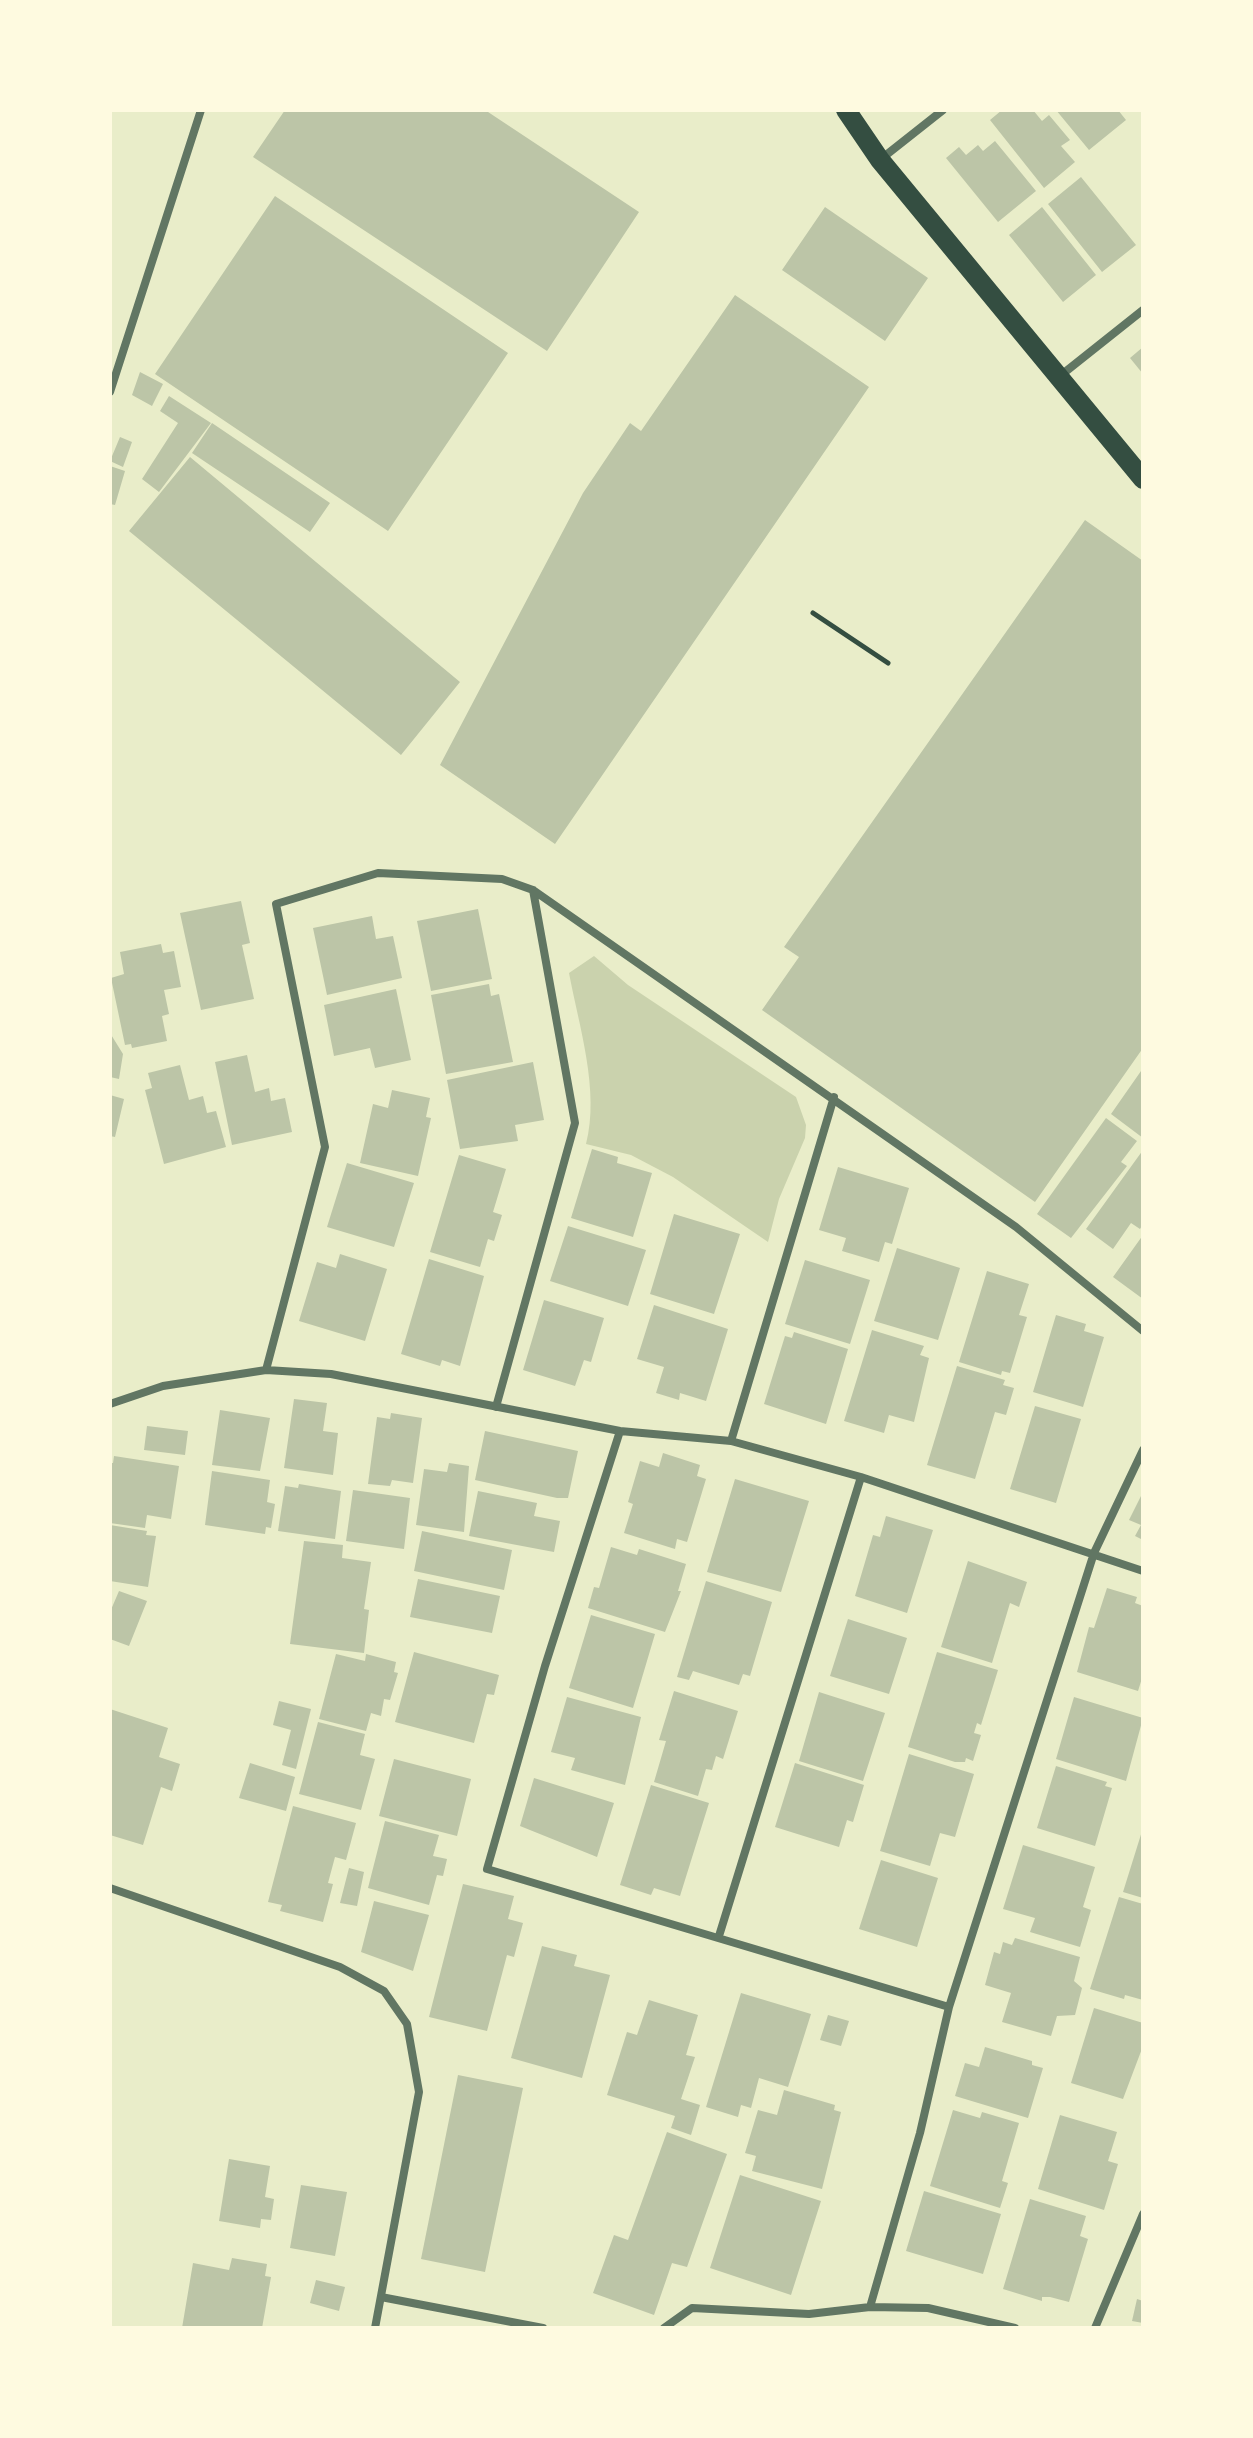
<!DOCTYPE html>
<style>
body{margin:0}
#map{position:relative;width:1253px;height:2438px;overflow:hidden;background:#e9edc9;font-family:Lato,sans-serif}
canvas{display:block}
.frame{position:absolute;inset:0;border:112px solid #fefae0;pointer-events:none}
</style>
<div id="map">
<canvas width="1253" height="2438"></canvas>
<div class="frame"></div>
</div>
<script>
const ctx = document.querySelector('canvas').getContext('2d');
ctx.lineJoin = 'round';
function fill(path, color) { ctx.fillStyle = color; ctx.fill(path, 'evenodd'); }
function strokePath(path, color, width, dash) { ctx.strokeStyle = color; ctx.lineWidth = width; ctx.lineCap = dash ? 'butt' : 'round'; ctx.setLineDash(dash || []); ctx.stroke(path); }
const green = new Path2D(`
 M594,956l34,29 168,112 10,28 -1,13 -26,61 -11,43 -95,-65 -42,-22 -45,-11c14,-53 -7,-118 -17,-171z`);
const building = new Path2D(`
 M485,110l154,102 -92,139 -294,-194 32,-47z
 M1002,110h31l9,11 7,-6 21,25 -9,6 14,16 -31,26 -54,-68z
 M1056,110h62l8,10 -37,30z
 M995,141l41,50 -38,31 -52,-64 13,-11 7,8 12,-10 5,6z
 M1081,177l55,68 -34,27 -54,-68z
 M275,196l233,157 -120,178 -233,-157z
 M825,207l103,71 -43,63 -103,-71z
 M1042,207l54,68 -33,27 -54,-67z
 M735,295l134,92 -314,457 -115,-79 143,-272 47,-70 11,8z
 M1143,347v27l-13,-16z
 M140,372l23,12 -11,22 -20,-11z
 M169,396l42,27 -52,69 -17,-13 36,-56 -18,-12z
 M212,423l118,80 -20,29 -118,-79z
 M120,437l12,5 -9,25 -13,-6z
 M190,457l270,225 -59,73 -272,-224z
 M110,466l15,5 -10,34 -5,-1z
 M1085,520l58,41v487l-108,154 -273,-192 37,-53 -15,-10z
 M241,901l9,42 -8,2 12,54 -53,11 -21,-97z
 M478,909l14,70 -61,12 -14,-70z
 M372,916l4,23 17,-3 9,42 -75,17 -14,-67z
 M161,944l2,9 11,-2 7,36 -17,3 5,24 -7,2 5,25 -35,7 -1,-4 -6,1 -14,-67 13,-4 -4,-22z
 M489,984l2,12 8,-2 14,68 -67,12 -15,-79z
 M396,989l15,71 -36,8 -5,-20 -36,8 -10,-51z
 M110,1033l13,21 -4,25 -9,-2z
 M247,1055l8,37 14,-4 2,13 14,-3 7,34 -60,13 -17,-83z
 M533,1062l11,58 -29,5 3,16 -58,8 -13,-69z
 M180,1065l9,35 14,-4 4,17 9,-2 10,36 -62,17 -19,-74 7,-2 -4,-15z
 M1141,1071l2,2v65l-32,-24z
 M392,1090l38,8 -4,19 5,1 -13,58 -58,-13 13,-59 15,4z
 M110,1095l14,4 -9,38 -5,-1z
 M1106,1118l31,23 -16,21 6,4 -56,72 -34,-24z
 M592,1149l26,8 -1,6 35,10 -19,64 -62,-19z
 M1143,1150v74l-3,5 -9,-6 -18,26 -27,-20z
 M459,1155l47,14 -13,43 9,3 -8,26 -6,-2 -8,28 -50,-15z
 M347,1163l67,20 -20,64 -67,-20z
 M838,1167l71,21 -17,56 -7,-2 -6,20 -37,-11 4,-13 -27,-8z
 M674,1214l66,20 -26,80 -64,-20z
 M568,1226l78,24 -18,56 -78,-25z
 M1143,1235v64l-30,-22z
 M897,1248l63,20 -22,72 -64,-19z
 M340,1254l47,15 -22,72 -66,-20 18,-59 19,6z
 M429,1259l55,17 -24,90 -18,-6 -2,6 -39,-12z
 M805,1260l65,20 -20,64 -65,-20z
 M987,1271l42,13 -10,31 8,2 -17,56 -8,-2 -1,4 -42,-13z
 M544,1300l60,18 -13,44 -7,-2 -9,26 -52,-16z
 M654,1305l74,24 -22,72 -26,-8 -1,7 -23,-7 8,-26 -27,-8z
 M1056,1315l30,9 -2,7 20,6 -21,70 -50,-15z
 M872,1330l52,16 -4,9 9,3 -15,64 -25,-7 -5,18 -40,-12z
 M794,1332l54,17 -22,75 -62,-20 21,-68 7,2z
 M957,1366l48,14 -2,5 11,3 -8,27 -11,-3 -20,67 -48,-14z
 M294,1399l33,4 -4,28 15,2 -5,42 -49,-7z
 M1035,1406l46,13 -25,84 -46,-14z
 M220,1410l50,8 -10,53 -48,-6z
 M391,1413l31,5 -9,65 -21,-3 -2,6 -22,-2 9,-67 13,2z
 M147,1426l41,5 -3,24 -41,-5z
 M485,1431l93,20 -10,47h-11l-82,-18z
 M663,1453l37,12 -3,11 9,3 -19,63 -10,-3 -2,10 -51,-16 9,-29 -5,-2 12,-41 19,6z
 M114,1456l65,10 -8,53 -24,-4 -2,13 -35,-5v-60h3z
 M449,1463l20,3 -5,66 -48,-7 8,-56 23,3z
 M212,1471l58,9 -3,22 8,2 -4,24 -5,-1 -1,7 -60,-9z
 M735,1479l74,22 -28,91 -74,-20z
 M299,1484l42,7 -6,48 -57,-8 7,-45 13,2z
 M353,1490l57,8 -6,51 -58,-8z
 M478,1491l59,12 -3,13 26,5 -6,31 -85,-16z
 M1143,1492v48l-8,-4 6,-11 -12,-5z
 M886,1516l47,14 -26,83 -52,-17 18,-61 7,2z
 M110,1525l37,6 -1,4 10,1 -8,51 -38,-6z
 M422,1531l90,19 -8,40 -90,-19z
 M304,1541l39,4 -1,13 29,4 -7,47 5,1 -5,43 -74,-9z
 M611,1547l26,8 2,-6 47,15 -8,27h3l-16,41 -77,-24 6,-21 5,1z
 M968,1561l59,21 -8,25 -9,-4 -18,60 -51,-16z
 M418,1579l82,17 -8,37 -82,-16z
 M706,1581l66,21 -22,74 -7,-2 -4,11 -46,-14 -4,9 -12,-3z
 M1107,1588l30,9 -2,6 8,3v69l-5,16 -61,-19 12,-45 5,1z
 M119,1591l28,10 -18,45 -19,-7v-27z
 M591,1615l64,19 -22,74 -64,-20z
 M848,1619l59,19 -18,56 -59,-18z
 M414,1652l85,23 -5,20 -7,-1 -13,49 -79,-21z
 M937,1652l61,18 -17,55 -4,-2 -3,10 7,2 -8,26 -7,-3 -1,4h-10l-47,-15z
 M336,1654l29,7 1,-7 30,8 -2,10 4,1 -8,27 -6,-1 -3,17 -10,-3 -5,18 -47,-12z
 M674,1691l64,20 -15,48 -7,-3 -4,14 -6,-1 -8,27 -44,-14 12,-41 -7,-1z
 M819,1692l66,21 -22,68 -64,-20z
 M567,1697l74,20 -16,68 -54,-15 4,-12 -24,-6z
 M1074,1697l69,21 -17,63 -70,-22z
 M279,1701l32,8 -15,60 -14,-4 9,-35 -18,-5z
 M110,1709l58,19 -9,29 21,7 -8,27 -11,-4 -18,58 -33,-10z
 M318,1722l47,12 -5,21 15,4 -14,51 -62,-16z
 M909,1754l65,20 -19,63 -15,-4 -10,33 -50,-15z
 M394,1759l77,20 -14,57 -78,-20z
 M250,1763l45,14 -9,34 -47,-13z
 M795,1763l69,22 -11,37 -6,-2 -8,27 -64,-20z
 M1056,1766l51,16 -2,4 7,2 -17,58 -58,-18z
 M534,1778l80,25 -17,54 -77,-31z
 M651,1785l58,18 -29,93 -26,-8 -3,7 -31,-10z
 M293,1806l63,17 -10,37 -11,-3 -7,26 5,1 -10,38 -43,-11 2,-6 -14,-3z
 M385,1821l54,14 -6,21 14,3 -4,17 -6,-1 -8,30 -61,-17z
 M1143,1828v70l-20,-6z
 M1023,1845l72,22 -12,40 8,3 -11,37 -50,-15 5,-14 -32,-9z
 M881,1860l57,18 -21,69 -58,-18z
 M349,1868l15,4 -7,34 -17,-3z
 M463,1884l51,12 -6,23 15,4 -9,34 -7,-2 -20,76 -58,-14z
 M1119,1897l24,7v96l-18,-5 -1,4 -34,-10z
 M374,1901l55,14 -16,56 -52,-19z
 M1015,1938l65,19 -6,24 8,7 -7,27 -18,1 -6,20 -49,-14 9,-29 -26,-8 9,-33 6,2 3,-12 9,3z
 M542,1946l35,9 -3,11 36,9 -28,103 -71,-20z
 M741,1993l70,21 -23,73 -29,-9 -8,30 -10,-3 -3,12 -32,-10z
 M649,2000l49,15 -12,40 9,2 -14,42 19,6 -9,30 -20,-7 4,-12 -68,-21 20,-63 10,3z
 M1094,2008l49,15v23l-20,53 -52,-16z
 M828,2015l21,6 -8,25 -21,-6z
 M985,2047l47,14v4l11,3 -15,50 -73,-22 10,-33 14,4z
 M458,2075l65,13 -38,184 -64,-13z
 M784,2090l51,15 -1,5 7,2 -19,77 -70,-18 4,-15 -11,-3 13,-43 19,5z
 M953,2110l27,8 2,-6 37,11 -17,58 6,2 -8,25 -70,-22z
 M1060,2115l57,17 -9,29 10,3 -14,46 -66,-21z
 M667,2132l60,22 -40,113 -15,-4 -18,52 -61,-22 21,-58 14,5z
 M229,2159l41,7 -5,31 9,2 -3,21 -10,-1 -1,9 -41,-7z
 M740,2175l81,26 -30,94 -81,-27z
 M301,2185l46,7 -12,64 -45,-8z
 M924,2191l77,23 -18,60 -77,-23z
 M1030,2199l56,17 -6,20 8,3 -19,63 -19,-5h-8v4l-39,-12z
 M232,2258l35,6 -2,12 6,1 -9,51h-80l11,-65 36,7z
 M316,2280l29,7 -6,24 -29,-8z
 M1137,2299l6,2v22l-11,-2z`);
const path = new Path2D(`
 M813,613l75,50`);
const minor = new Path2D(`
 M881,159l62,-49
 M1060,376l83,-66
 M110,392l91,-282
 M266,1370l59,-223 -49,-243 102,-31 124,6 31,11 483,337 127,104
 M110,1404l53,-18 103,-16 65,4 289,57 111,10 130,36 282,94
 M496,1407l79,-284 -42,-233
 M620,1431l-75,235 -58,203 462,138
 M731,1441l103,-344
 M110,1888l230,79 44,24 23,33 12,68 -44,236
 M719,1936l142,-459
 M381,2297l162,31
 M870,2307l50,-174 29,-126 145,-454 49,-103
 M664,2328l28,-20 117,6 61,-7 58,1 87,20
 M1095,2328l48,-114`);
const primary = new Path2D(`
 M846,110l34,50 263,319`);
fill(green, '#cad2ad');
fill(building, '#bcc5a7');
strokePath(path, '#344e41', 5);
strokePath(minor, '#617663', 8);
strokePath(primary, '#344e41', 20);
</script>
